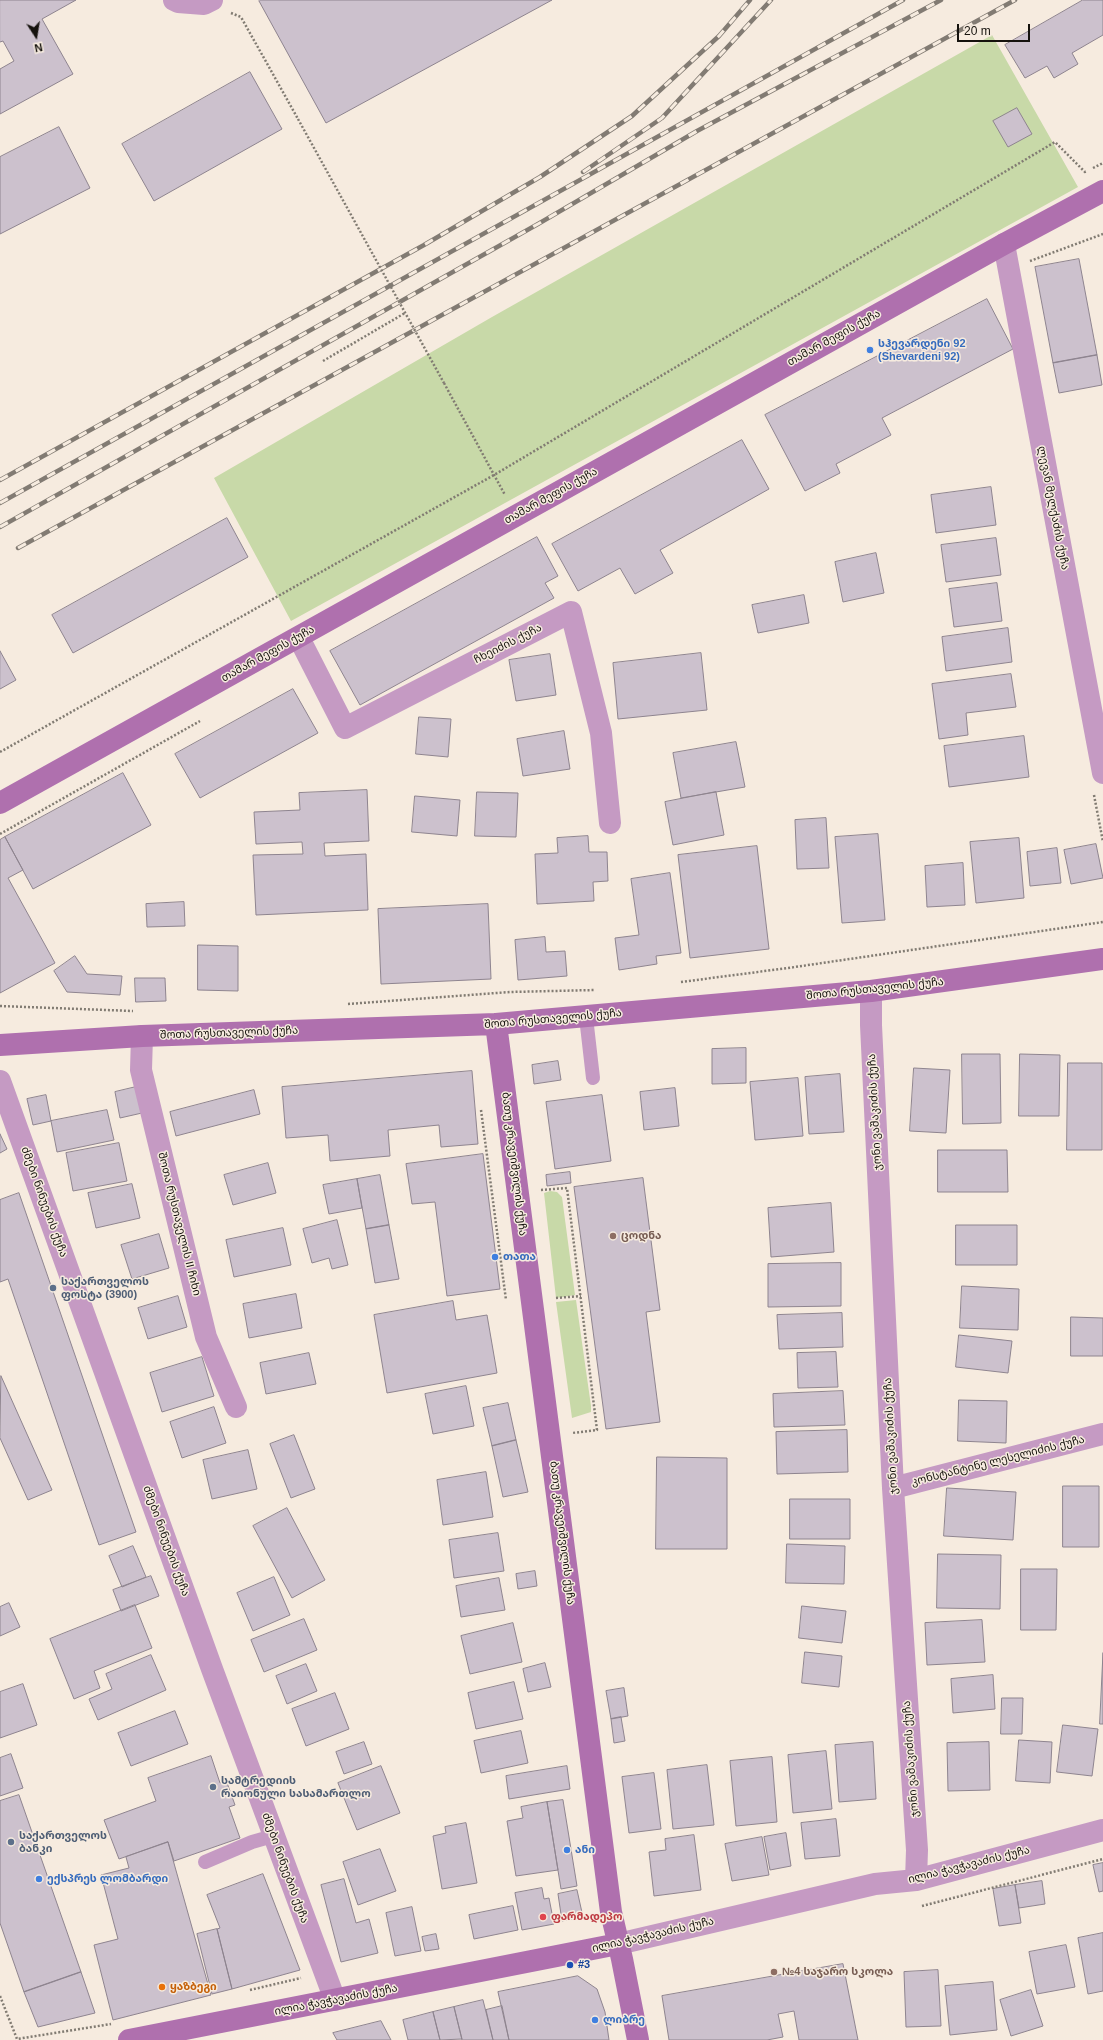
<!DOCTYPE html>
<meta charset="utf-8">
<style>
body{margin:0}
#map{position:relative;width:1103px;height:2040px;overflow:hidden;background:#f6ebdf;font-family:Helvetica,sans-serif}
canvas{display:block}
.north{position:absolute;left:16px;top:16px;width:40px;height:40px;-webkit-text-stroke:3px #f6ebdf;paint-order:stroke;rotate:168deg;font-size:11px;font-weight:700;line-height:16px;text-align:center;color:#15120d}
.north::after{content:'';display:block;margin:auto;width:14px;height:18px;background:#15120d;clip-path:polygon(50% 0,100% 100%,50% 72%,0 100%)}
.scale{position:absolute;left:957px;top:24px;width:73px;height:18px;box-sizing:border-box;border:2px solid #15120d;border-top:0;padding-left:5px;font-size:12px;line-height:14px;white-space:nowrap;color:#15120d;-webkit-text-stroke:3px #f6ebdf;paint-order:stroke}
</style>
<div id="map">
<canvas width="1103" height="2040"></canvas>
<div class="north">N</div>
<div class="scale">20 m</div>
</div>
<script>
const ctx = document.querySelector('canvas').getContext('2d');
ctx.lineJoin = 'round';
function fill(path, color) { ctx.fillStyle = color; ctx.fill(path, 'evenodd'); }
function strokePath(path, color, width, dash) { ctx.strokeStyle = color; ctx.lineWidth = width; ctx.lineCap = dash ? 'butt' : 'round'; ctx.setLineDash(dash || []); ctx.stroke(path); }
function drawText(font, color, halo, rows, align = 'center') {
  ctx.font = font + ' Helvetica,"Noto Sans Georgian",sans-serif'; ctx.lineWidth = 3; ctx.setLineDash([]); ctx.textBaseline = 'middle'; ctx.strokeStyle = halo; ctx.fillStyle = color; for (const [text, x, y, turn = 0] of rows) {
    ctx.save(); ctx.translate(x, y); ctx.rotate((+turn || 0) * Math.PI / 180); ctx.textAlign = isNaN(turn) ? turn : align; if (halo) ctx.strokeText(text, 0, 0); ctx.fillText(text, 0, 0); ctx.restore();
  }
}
const green = new Path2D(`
 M992,35l86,152 -787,434 -77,-143 278,-161z
 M550,1191l7,1 5,5 13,98 -19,3 -12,-105z
 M576,1300l15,106v6l-19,6 -16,-116z`);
const building = new Path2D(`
 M0,0h76l-34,19 31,55 -73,40v-45l14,-8 -11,-20 -3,1z
 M260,0h292l-226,123 -67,-122z
 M1083,0h20v35l-31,18 6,11 -24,14 -7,-12 -22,12 -20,-33z
 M250,72l32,57 -128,72 -32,-57z
 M1017,108l15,26 -24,13 -15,-26z
 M59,127l31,61 -90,46v-77z
 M1079,259l18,96 -44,8 -18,-96z
 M987,299l26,50 -131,69 9,17 -55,29 4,9 -35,18 -40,-76z
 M1097,355l5,30 -43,8 -6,-30z
 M742,440l27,49 -109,61 13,23 -38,21 -15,-26 -42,23 -26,-47z
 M991,487l5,38 -60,8 -5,-38z
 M227,518l21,39 -175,96 -21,-38z
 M537,537l21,39 -13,7 9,15 -194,107 -30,-54z
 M996,538l5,37 -55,7 -5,-37z
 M876,553l8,40 -41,9 -8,-40z
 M997,583l5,38 -48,6 -5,-38z
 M804,595l5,28 -51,10 -6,-28z
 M1008,628l4,34 -66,9 -4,-34z
 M0,651l16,29 -16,9z
 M701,653l6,57 -89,9 -5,-56z
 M550,654l6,41 -40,6 -7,-41z
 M1011,674l5,33 -50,6 2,22 -29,4 -7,-55z
 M293,689l25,44 -118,65 -25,-44z
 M419,717l32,2 -3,38 -32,-3z
 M564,731l6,38 -47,7 -6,-37z
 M1024,736l5,41 -80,10 -5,-41z
 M736,742l9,45 -64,11 -8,-45z
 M123,773l28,52 -118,64 -28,-52z
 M367,790l2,51 -45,2 1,13 41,-2 2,56 -112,5 -3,-60 50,-1 -1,-12 -46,2 -2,-32 46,-2 -1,-17z
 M477,792l41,1 -2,44 -41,-1z
 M716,792l8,43 -51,10 -8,-43z
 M415,796l45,4 -3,36 -45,-4z
 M826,818l3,50 -32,1 -2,-49z
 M878,834l7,86 -43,3 -7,-86z
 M588,836l1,16h18l1,29 -15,1 1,19 -57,3 -2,-50 23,-1 -1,-15z
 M5,837l18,33 -15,8 47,85 -55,30v-153z
 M1019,838l5,60 -48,5 -6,-61z
 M1096,844l7,34 -32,6 -7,-34z
 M757,846l12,103 -79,9 -12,-103z
 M1057,848l4,35 -31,3 -3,-34z
 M963,863l2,42 -38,2 -2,-41z
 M670,873l11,80 -25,3 1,8 -38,6 -4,-32 24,-3 -8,-56z
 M184,902l1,24 -38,1 -1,-23z
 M488,904l3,75 -110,5 -3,-75z
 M545,937l1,15 19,-1 2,25 -49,4 -3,-40z
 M198,945l40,1v45l-40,-1z
 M75,956l12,18 35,2 -2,19 -53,-3 -13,-21z
 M135,978h30l1,23 -30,1z
 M746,1048v35l-34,1v-35z
 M962,1054h38l1,69 -38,1z
 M1020,1054l40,1 -1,61h-40z
 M558,1061l3,19 -27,4 -2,-19z
 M1068,1063h34v87h-35z
 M914,1068l36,2 -4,63 -36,-2z
 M472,1071l6,73 -37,3 -2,-22 -51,5 2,26 -60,5 -2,-26 -42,3 -4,-51z
 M840,1074l4,58 -35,2 -4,-57z
 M798,1078l5,58 -48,4 -5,-58z
 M136,1087l6,26 -22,5 -5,-26z
 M675,1088l4,38 -35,4 -4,-38z
 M254,1090l6,24 -84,22 -6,-24z
 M46,1095l5,26 -18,4 -6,-26z
 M602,1095l9,66 -56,8 -9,-67z
 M107,1110l7,30 -57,12 -6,-31z
 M0,1134l7,15 -7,4z
 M119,1143l8,38 -54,10 -7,-38z
 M938,1150h69l1,42h-70z
 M483,1154l17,135 -53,7 -12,-94 -23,2 -6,-40z
 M268,1163l8,30 -43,12 -9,-30z
 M570,1172l1,11 -24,3 -1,-11z
 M380,1175l9,50 -23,4 -9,-50z
 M643,1178l17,132 -14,2 14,110 -54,7 -32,-242z
 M357,1179l5,29 -33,6 -6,-29z
 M132,1184l8,34 -44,10 -8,-35z
 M19,1193l117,339 -37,13 -91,-266 -8,3v-82z
 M831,1203l3,49 -63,5 -3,-49z
 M337,1220l11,45 -16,4 -3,-11 -17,5 -9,-34z
 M389,1225l10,54 -24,4 -9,-54z
 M956,1225h61v40h-61z
 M283,1228l8,37 -57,12 -8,-37z
 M159,1234l10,34 -37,11 -11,-34z
 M841,1263v43l-73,1v-43z
 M962,1286l57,3 -1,41 -58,-2z
 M296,1294l6,34 -53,10 -6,-34z
 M178,1296l9,31 -39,12 -10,-31z
 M453,1301l3,19 31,-5 10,58 -110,20 -13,-78z
 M842,1313l1,34 -64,2 -2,-34z
 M1071,1317l32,1v38h-32z
 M959,1335l53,6 -4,32 -52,-6z
 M836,1352l2,35 -40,1 -1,-35z
 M309,1353l7,31 -50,10 -6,-31z
 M202,1357l12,39 -52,16 -12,-39z
 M1,1376l51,114 -24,10 -28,-62z
 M466,1386l8,40 -41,8 -8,-40z
 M843,1391l2,34 -71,2 -1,-33z
 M959,1400l48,1 -1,42 -48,-2z
 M508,1403l8,37 -24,6 -9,-38z
 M214,1407l12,36 -44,15 -12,-36z
 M847,1430l1,42 -71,2 -1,-42z
 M294,1435l21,54 -24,9 -21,-54z
 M516,1440l12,52 -25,5 -11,-51z
 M248,1450l9,39 -45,10 -9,-39z
 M657,1457l70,1v91h-71z
 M486,1472l7,45 -50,8 -6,-45z
 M1063,1486h36v61h-36z
 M947,1488l69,4 -3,48 -69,-4z
 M790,1499h60v40h-60z
 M287,1508l38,72 -33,18 -39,-72z
 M498,1533l6,38 -50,7 -5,-38z
 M787,1544l58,2 -1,38 -58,-1z
 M133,1546l13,31 -24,10 -13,-31z
 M938,1554l63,1 -1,54 -63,-1z
 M1021,1569h36l-1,61h-35z
 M535,1571l2,15 -19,3 -2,-15z
 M151,1576l8,20 -38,15 -8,-21z
 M274,1577l16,38 -37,16 -16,-38z
 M499,1578l6,32 -44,7 -5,-31z
 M9,1603l11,24 -20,9v-29z
 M135,1605l17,43 -58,23 6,17 -26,11 -24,-60z
 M802,1606l44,5 -4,32 -43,-5z
 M304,1619l13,31 -53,22 -13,-32z
 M982,1620l3,42 -58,3 -2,-42z
 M513,1623l9,39 -52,12 -9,-38z
 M805,1652l37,4 -3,31 -37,-4z
 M1103,1653v71h-3z
 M151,1655l15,35 -68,30 -9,-21 23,-10 -6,-15z
 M545,1663l6,24 -23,5 -5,-23z
 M306,1664l11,27 -30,13 -11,-28z
 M993,1675l2,34 -42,4 -2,-34z
 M514,1682l9,37 -47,10 -8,-36z
 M23,1684l14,41 -37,13v-46z
 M624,1688l4,28 -17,3 -5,-28z
 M335,1693l14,36 -43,17 -14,-37z
 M1002,1698h21l-1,36h-21z
 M175,1711l13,33 -57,22 -13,-33z
 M621,1717l4,24 -11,2 -3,-24z
 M1063,1725l35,4 -6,47 -35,-4z
 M521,1731l7,32 -47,10 -7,-32z
 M1019,1740l33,2 -2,41 -34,-2z
 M364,1742l8,22 -28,10 -8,-22z
 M873,1742l3,57 -37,3 -4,-57z
 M989,1742l1,48 -42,1 -1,-48z
 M826,1751l6,58 -39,4 -5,-58z
 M11,1754l12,34 -23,8v-38z
 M211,1756l9,27 6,-3 9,25 -6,2 11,31 -66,23 -6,-19 -49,17 -15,-39 52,-19 -8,-23z
 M772,1757l5,65 -41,4 -6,-65z
 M707,1765l7,60 -41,4 -6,-59z
 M381,1766l19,47 -43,17 -19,-47z
 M567,1766l3,23 -61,10 -3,-23z
 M654,1773l7,56 -32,4 -7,-56z
 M19,1795l62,177 -57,20 -24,-69v-122z
 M563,1800l14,86 -16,3 -14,-87z
 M547,1802l11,68 -42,6 -9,-55 16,-3 -2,-11z
 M836,1819l4,37 -35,3 -4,-36z
 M466,1823l11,60 -35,6 -9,-53 13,-3 -1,-6z
 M786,1833l5,33 -21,4 -6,-33z
 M694,1835l7,55 -47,6 -5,-44 17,-2 -1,-11z
 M762,1837l7,38 -37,6 -7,-37z
 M168,1842l43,153 -98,25 -19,-75 24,-6 -17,-64 28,-7 -3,-11z
 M380,1849l16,42 -38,14 -15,-43z
 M1103,1863v28l-4,1 -6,-27z
 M263,1874l37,96 -68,19 -15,-60 3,-1 -13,-33z
 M344,1879l12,44 13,-4 9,34 -37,9 -20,-77z
 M1042,1881l3,23 -26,4 -4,-23z
 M1015,1885l6,38 -22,3 -6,-37z
 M542,1888l2,11 5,-1 5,26 -32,6 -7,-37z
 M577,1890l6,27 -21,4 -4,-27z
 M513,1906l5,24 -44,9 -5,-24z
 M412,1907l9,44 -26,5 -9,-43z
 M217,1929l15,60 -20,5 -15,-60z
 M1103,1933v58l-15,3 -10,-56z
 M436,1934l3,15 -14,2 -3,-14z
 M1066,1945l9,42 -38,7 -8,-42z
 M843,1964l15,76h-59l-5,-29 -16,3 5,23 -16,3h-98l-7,-44z
 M938,1970l3,56 -35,1 -2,-55z
 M81,1972l14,41 -57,14 -14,-35z
 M578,1976l19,13 8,23 4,28h-100l-11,-48z
 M993,1982l4,48 -47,5 -5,-49z
 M1031,1990l12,36 -32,10 -11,-36z
 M483,2000l10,40h-31l-8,-33z
 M502,2006l7,34h-16l-7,-30z
 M454,2007l8,32 -22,1 -7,-28z
 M433,2012l7,28h-32l-5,-20z
 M381,2021l10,19h-54l-4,-7z`);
const path = new Path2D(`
 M231,13l10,4 57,102
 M1093,168l10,-5
 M1030,261l73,-27
 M323,361l82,-48
 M444,383l61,112
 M0,752l494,-277 561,-333 30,30 2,-1
 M1094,795l9,47
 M0,834l200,-113
 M681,982l107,-14 315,-46
 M348,1004l162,-12 85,-2
 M0,1006l133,5
 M481,1110l25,190
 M541,1190l26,-2 30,242 -25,3
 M556,1298l25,-2
 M922,1906l181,-47
 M250,1990l51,-12
 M0,1996l17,43 94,-15`);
const lane = new Path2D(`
 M586,1017l7,61
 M205,1862l47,-20 21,-6`);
const street = new Path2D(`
 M174,0l4,2 26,2 8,-4
 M1004,244l99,529
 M299,638l46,90 226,-116 30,121 9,90
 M871,991v34l22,463 24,362 -1,30
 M142,1036l-1,34 65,267 30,70
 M0,1081l212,588 123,331
 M893,1488l210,-54
 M618,1944l257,-60 41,-4 187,-50`);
const secondary = new Path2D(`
 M0,803l1004,-559 99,-53
 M496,1024l115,888 11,47 16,81
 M0,1045l142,-9 354,-12 375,-33 232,-32
 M129,2040l489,-96`);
const rail = new Path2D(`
 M583,172l79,-54 109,-118
 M0,480l424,-235 116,-68 92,-61 87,-80 31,-36
 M0,503l903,-503
 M0,527l538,-303 159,-93 244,-131
 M18,548l997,-548`);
const pathBridge = new Path2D(`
 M298,119l146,264`);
const markers = [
 [870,350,4,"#3f7fe0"],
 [613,1236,4,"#8d6e63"],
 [495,1257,4,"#3f7fe0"],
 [53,1288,4,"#5c6f8a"],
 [213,1787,4,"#5c6f8a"],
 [11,1842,4,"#5c6f8a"],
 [567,1850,4,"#3f7fe0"],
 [39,1879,4,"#3f7fe0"],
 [543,1917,4,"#e0444e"],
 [570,1965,4,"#1a4fb4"],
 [774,1972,4,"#8d6e63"],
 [162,1987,4,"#e8710a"],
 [595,2020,4,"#3f7fe0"]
];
const streetNames = [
 ["თამარ მეფის ქუჩა",834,338,-29],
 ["თამარ მეფის ქუჩა",551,496,-29],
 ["ლევან მელქაძის ქუჩა",1053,508,79],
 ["ჩხეიძის ქუჩა",508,644,-27],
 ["თამარ მეფის ქუჩა",268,654,-29],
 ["შოთა რუსთაველის ქუჩა",875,989,-6],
 ["შოთა რუსთაველის ქუჩა",553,1019,-5],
 ["შოთა რუსთაველის ქუჩა",229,1033,-2],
 ["ჯონი ვაშაკიძის ქუჩა",875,1112,-93],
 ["ბათუ კრავეიშვილის ქუჩა",514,1164,83],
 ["ძმები ნინუების ქუჩა",44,1202,70],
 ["შოთა რუსთაველის II ჩიხი",179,1224,76],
 ["ჯონი ვაშაკიძის ქუჩა",891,1436,-93],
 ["კონსტანტინე ლესელიძის ქუჩა",998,1461,-14],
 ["ბათუ კრავეიშვილის ქუჩა",562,1533,83],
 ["ძმები ნინუების ქუჩა",166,1541,70],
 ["ჯონი ვაშაკიძის ქუჩა",911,1759,-94],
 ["ილია ჭავჭავაძის ქუჩა",969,1865,-14],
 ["ძმები ნინუების ქუჩა",285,1868,70],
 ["ილია ჭავჭავაძის ქუჩა",653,1935,-13],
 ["ილია ჭავჭავაძის ქუჩა",336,2000,-11]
];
const shopNames = [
 ["სჰევარდენი 92",878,344],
 ["(Shevardeni 92)",878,357],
 ["თათა",503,1257],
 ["ანი",575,1850],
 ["ექსპრეს ლომბარდი",47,1879],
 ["ლიბრე",603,2020]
];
const educationNames = [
 ["ცოდნა",621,1236],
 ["№4 საჯარო სკოლა",782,1972]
];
const serviceNames = [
 ["საქართველოს",61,1282],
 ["ფოსტა (3900)",61,1295],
 ["სამტრედიის",221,1781],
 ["რაიონული სასამართლო",221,1794],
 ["საქართველოს",19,1836],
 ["ბანკი",19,1849]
];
const healthNames = [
 ["ფარმადეპო",551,1917]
];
const transitNames = [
 ["#3",578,1965]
];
const foodNames = [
 ["ყაზბეგი",170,1987]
];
fill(green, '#c8d9a8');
fill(building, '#ccc1cd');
strokePath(building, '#8e848f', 1);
strokePath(path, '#817b72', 2.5, [2, 2]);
strokePath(lane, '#c59ac3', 14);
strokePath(street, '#c59ac3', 22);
strokePath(secondary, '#af70ae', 22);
strokePath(rail, '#827b73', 4.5);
strokePath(rail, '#f6ebdf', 3, [9]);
strokePath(pathBridge, '#817b72', 2.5, [2, 2]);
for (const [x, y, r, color] of markers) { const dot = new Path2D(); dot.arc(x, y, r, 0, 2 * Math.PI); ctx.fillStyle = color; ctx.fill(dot); strokePath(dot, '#f6ebdf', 1.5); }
drawText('11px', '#15120d', '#f6ebdf', streetNames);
drawText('bold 11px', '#366cbe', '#f6ebdf', shopNames, 'left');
drawText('bold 11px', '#785e54', '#f6ebdf', educationNames, 'left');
drawText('bold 11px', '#4e5e75', '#f6ebdf', serviceNames, 'left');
drawText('bold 11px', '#be3a42', '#f6ebdf', healthNames, 'left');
drawText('bold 11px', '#164399', '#f6ebdf', transitNames, 'left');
drawText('bold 11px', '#c56008', '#f6ebdf', foodNames, 'left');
</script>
